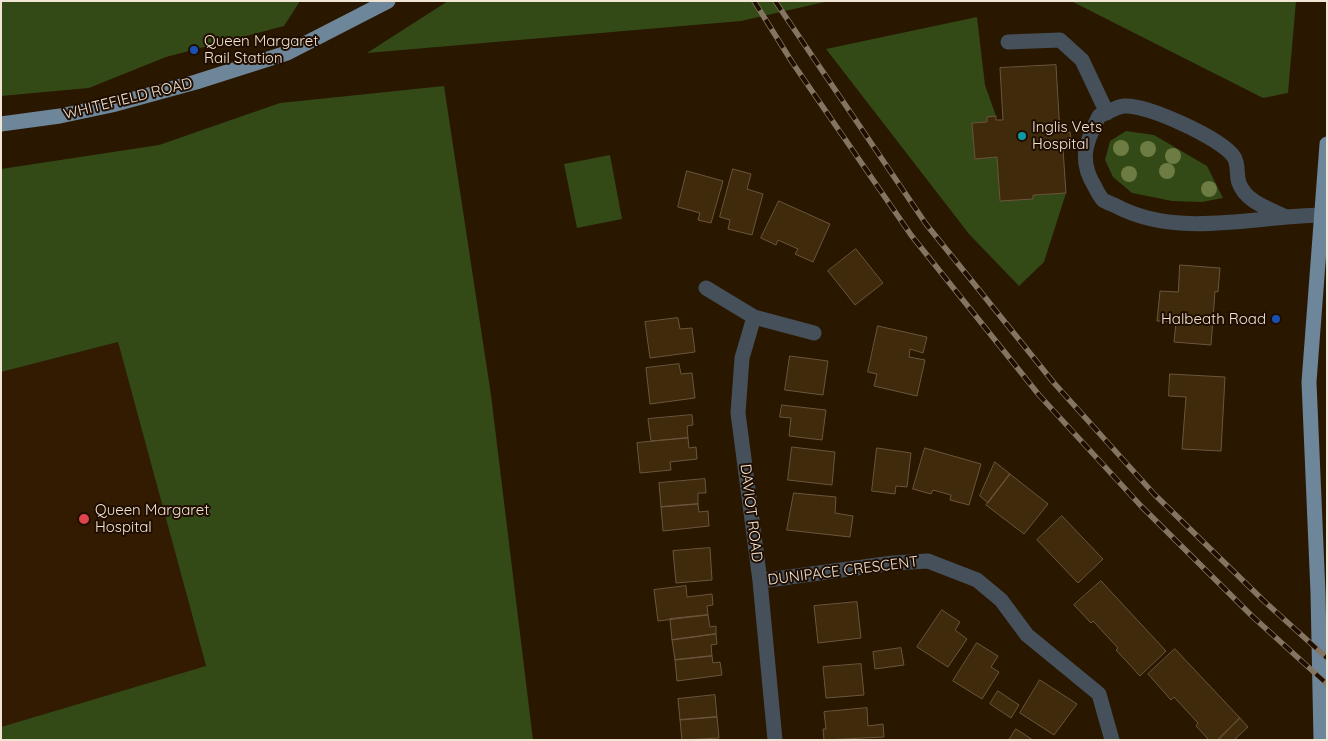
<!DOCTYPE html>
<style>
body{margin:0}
#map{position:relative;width:1328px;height:741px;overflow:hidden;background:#291700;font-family:Quicksand,sans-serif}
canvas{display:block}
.frame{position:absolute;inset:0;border:2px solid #f1e5d6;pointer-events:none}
</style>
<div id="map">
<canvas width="1328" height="741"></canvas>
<div class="frame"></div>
</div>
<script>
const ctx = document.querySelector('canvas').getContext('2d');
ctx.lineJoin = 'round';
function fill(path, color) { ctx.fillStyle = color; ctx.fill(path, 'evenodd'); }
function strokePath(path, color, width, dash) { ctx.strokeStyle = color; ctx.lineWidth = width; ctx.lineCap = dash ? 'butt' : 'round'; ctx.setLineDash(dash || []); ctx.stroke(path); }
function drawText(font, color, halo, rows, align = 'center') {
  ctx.font = font + ' Quicksand,sans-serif'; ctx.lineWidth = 4; ctx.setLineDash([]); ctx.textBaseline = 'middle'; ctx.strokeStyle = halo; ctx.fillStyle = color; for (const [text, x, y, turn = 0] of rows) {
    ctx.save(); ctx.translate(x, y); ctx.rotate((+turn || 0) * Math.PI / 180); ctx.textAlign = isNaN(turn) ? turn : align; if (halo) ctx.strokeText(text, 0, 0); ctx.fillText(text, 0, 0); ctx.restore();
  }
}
const built = new Path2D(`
 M118,342l88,325 -205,60v-355z`);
const green = new Path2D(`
 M1,1h299l-16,25 -118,31 -77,31 -88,8z
 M448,1h381l-88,20 -374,32z
 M1071,1h225l-8,92 -25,5z
 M977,17l8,68 11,31 -9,6 -15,1 3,36 22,-2 3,44 33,-6 33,-2 -22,69 -25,24 -50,-52 -143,-185z
 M444,86l47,309 42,345h-532v-13l205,-61 -88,-324 -117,30v-203l158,-24 121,-42z
 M1126,131l28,4 53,31 16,32 -21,4 -30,-1 -40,-8 -19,-16 -8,-17 5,-19z
 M610,155l12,64 -45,9 -13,-64z`);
const building = new Path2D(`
 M1056,65l4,68 10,-1 1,7 1,10h-9l3,44 -33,2v4l-33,2 -3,-44 -22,2 -3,-36 15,-1v-5l9,-1v4h7l-3,-52z
 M733,169l18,5 -4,15 16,5 -11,41 -24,-6 2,-9 -10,-3z
 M687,171l36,10 -12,42 -13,-3 2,-7 -22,-6z
 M779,201l51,23 -17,38 -18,-8 3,-5 -20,-9 -2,5 -15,-7z
 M856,249l27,34 -28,22 -27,-34z
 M1180,265l40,3 -2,24 -3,-1 -4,54 -37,-3 2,-20 -19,-1 3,-30 18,1z
 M678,318l2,11 12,-1 3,24 -45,6 -5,-36z
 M878,326l49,11 -4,16 -13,-4 -1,8 16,3 -8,36 -43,-10 3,-12 -9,-2z
 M790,356l38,5 -5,34 -38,-5z
 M679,364l2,10 11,-1 3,25 -45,6 -4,-36z
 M1170,374l55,3 -4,74 -39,-2 4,-52 -17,-1z
 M782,405l44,5 -4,30 -33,-4 2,-18 -11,-1z
 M692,415l1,10 -6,1 1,12 -37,3 -3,-22z
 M688,438l1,10 7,-1 1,12 -27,3 1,8 -31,3 -3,-30z
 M792,447l43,5 -3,33 -44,-5z
 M877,448l34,5 -4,34 -11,-1 -1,8 -23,-3z
 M925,448l56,16 -12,41 -19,-5 1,-5 -18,-5 -2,4 -18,-5z
 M995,462l15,12 -22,29 -8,-7z
 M1010,474l38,30 -24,30 -38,-29z
 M705,479l1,14h-8v11l-37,3 -2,-24z
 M794,493l42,4 -1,16 18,3 -3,21 -63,-7z
 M698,504l1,8 9,-1 1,15 -46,5 -2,-24z
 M1062,516l41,43 -25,24 -41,-43z
 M710,548l2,32 -36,3 -3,-32z
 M1101,581l65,70 -26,25 -24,-26 2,-2 -25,-27 -2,2 -17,-18z
 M686,586l1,11 25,-3 1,11 -6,1 1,9 -50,6 -4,-31z
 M857,602l4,36 -43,5 -4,-37z
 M942,610l18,12 -5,8 12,9 -19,28 -31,-20z
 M708,615l2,12 6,-1v8l-44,6 -2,-21z
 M716,634l1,10 -6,1 1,11 -37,4 -3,-20z
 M977,643l21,13 -7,11 8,5 -17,27 -29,-18z
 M901,648l3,17 -29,4 -2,-17z
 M1175,649l65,69 -23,22h-8l-13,-14 2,-3 -24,-26 -3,3 -23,-26z
 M712,656l1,7 7,-1 2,13 -45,6 -2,-21z
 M861,664l3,31 -38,3 -3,-31z
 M1040,680l37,24 -23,31 -34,-22z
 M998,691l21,14 -8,13 -21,-14z
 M715,695l2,22 -37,3 -2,-21z
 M867,708l1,18 15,-2 1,13 -60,3 -1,-11h3l-2,-17z
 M717,717l2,21 -37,2 -2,-20z
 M1240,718l8,9 -14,13h-15z
 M1016,729l17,11h-24z`);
const minor = new Path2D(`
 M1008,42l52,-2 22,20 25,53
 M1284,216c-16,-8 -38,-14 -45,-33 -3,-8 0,-18 -5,-26 -13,-19 -88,-53 -110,-51 -8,1 -18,7 -25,10 -13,26 -21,44 -4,71 2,4 5,10 8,13 5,3 12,5 17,8 61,30 136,8 201,7
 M706,288l48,29 60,16
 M754,317l-12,41 -4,55 22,168 15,159
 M760,581l133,-18 35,-2 49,19 24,20 26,35 72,59 13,46`);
const major = new Path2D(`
 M1,124l59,-8 52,-11 84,-23 91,-29 101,-52
 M1321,740l-3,-147 -9,-211 18,-238`);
const rail = new Path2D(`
 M754,1l38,61 119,173 128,160 102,111 111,110 75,68
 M775,1l151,223 128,159 100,111 111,108 62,56`);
const trees = [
 [1121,148],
 [1148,149],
 [1173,156],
 [1167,171],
 [1129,174],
 [1209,189]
];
const markers = [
 [194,50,5,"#1a4fb4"],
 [1022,136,5,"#0f9aa8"],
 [1276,319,5,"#1a4fb4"],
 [84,519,6,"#e0444e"]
];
const poiNames = [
 ["Queen Margaret",204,41],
 ["Rail Station",204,58],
 ["Inglis Vets",1032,127],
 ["Hospital",1032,144],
 ["Halbeath Road",1266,319,"right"],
 ["Queen Margaret",95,510],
 ["Hospital",95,527]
];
const streetNames = [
 ["WHITEFIELD ROAD",128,99,-14],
 ["DAVIOT ROAD",751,513,83],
 ["DUNIPACE CRESCENT",843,571,-7]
];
fill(built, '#321b00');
fill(green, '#334916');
fill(building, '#402a0c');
strokePath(building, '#6b553c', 1);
strokePath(minor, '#45505a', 15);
strokePath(major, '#6d8699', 15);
strokePath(rail, '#847562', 5.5);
strokePath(rail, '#1f0e00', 4, [11]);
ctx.fillStyle = '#6d7c43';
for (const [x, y] of trees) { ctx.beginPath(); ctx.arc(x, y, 8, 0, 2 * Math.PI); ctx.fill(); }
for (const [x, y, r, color] of markers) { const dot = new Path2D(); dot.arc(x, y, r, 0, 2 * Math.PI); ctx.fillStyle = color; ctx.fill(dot); strokePath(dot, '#1f0e00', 2); }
drawText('15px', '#f1e5d6', '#1f0e00', poiNames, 'left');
drawText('15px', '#f1e5d6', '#1f0e00', streetNames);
</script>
